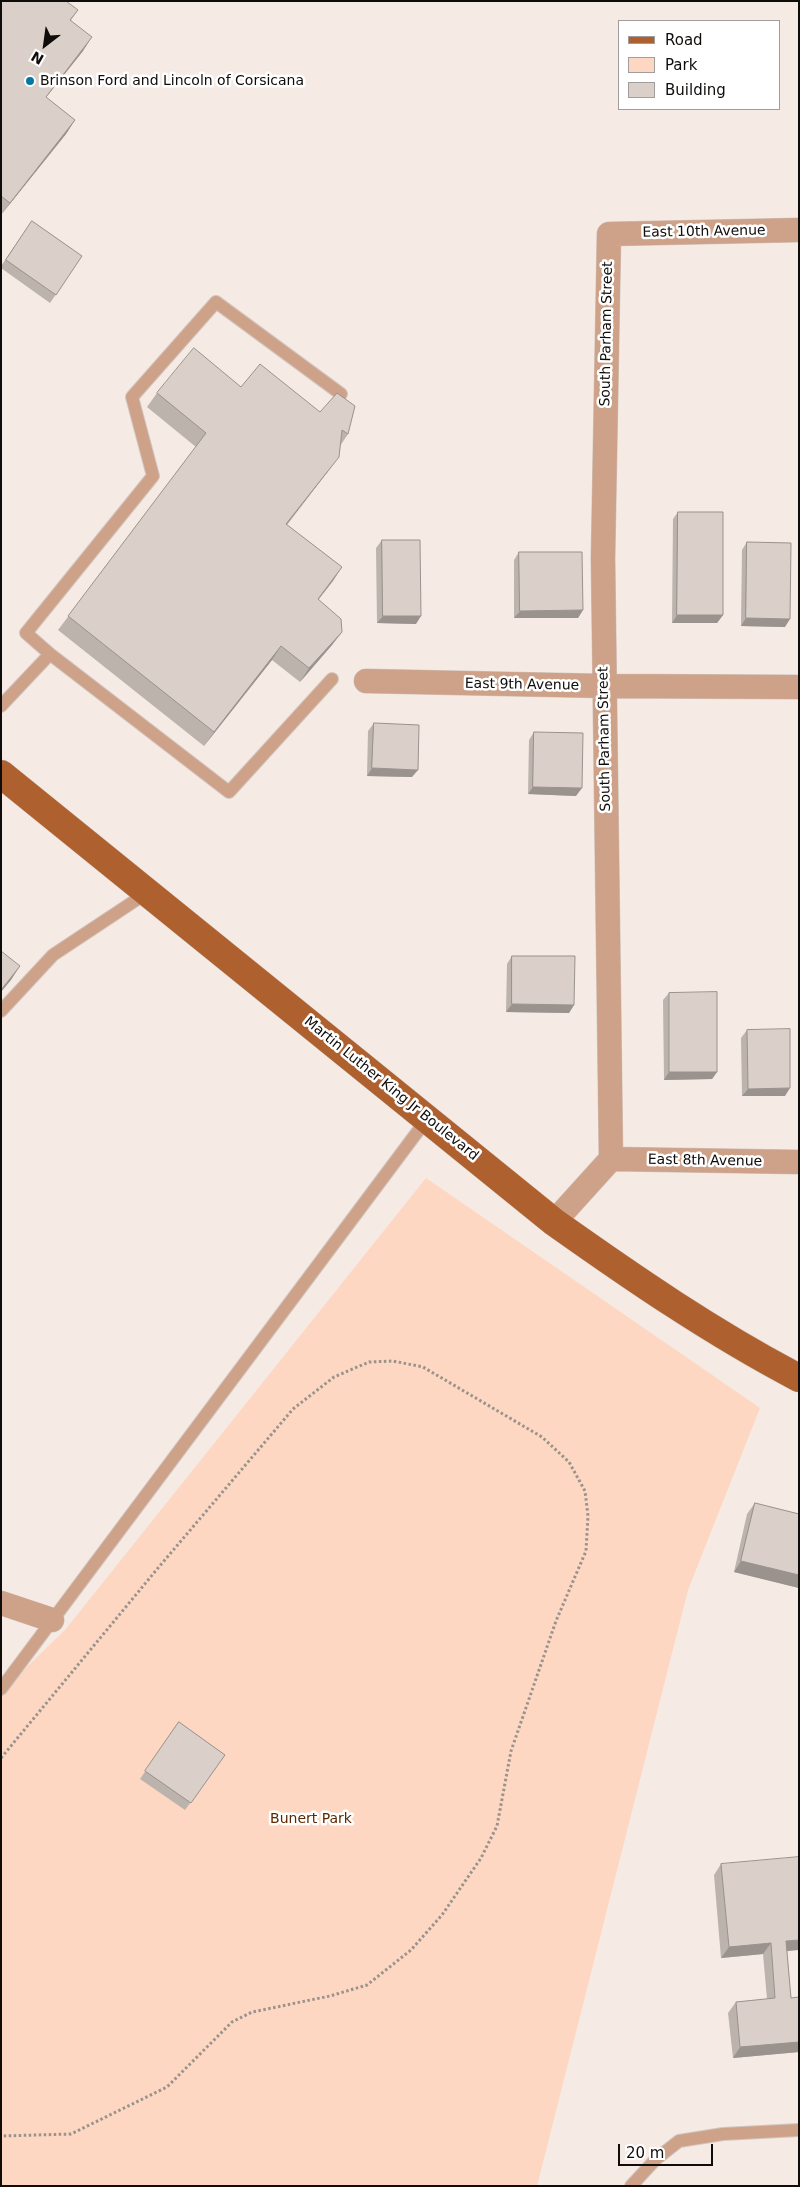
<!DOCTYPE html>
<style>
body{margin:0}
#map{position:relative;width:800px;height:2187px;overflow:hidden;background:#f6eae4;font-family:"DejaVu Sans",sans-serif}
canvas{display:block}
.frame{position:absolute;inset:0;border:2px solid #0f0c0a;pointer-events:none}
.legend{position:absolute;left:618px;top:20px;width:162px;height:90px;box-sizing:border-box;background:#fff;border:1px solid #9f9e9d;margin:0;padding:6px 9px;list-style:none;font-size:15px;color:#0f0c0a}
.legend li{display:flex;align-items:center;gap:10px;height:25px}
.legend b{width:25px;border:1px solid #9f9e9d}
.north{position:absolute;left:20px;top:20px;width:50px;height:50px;-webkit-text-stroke:4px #fff;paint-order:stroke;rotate:210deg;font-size:14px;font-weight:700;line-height:20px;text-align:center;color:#0f0c0a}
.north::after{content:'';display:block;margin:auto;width:18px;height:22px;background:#0f0c0a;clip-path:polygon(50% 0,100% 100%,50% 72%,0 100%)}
.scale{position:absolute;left:618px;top:2144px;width:95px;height:22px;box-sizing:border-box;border:2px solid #0f0c0a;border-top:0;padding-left:6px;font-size:15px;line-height:18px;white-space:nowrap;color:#0f0c0a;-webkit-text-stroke:4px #fff;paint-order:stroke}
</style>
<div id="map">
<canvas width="800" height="2187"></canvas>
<div class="frame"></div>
<ul class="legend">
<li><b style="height:6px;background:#ae602f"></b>Road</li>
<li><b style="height:14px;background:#fdd7c1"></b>Park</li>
<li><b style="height:14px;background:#dbd0c9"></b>Building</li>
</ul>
<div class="north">N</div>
<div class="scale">20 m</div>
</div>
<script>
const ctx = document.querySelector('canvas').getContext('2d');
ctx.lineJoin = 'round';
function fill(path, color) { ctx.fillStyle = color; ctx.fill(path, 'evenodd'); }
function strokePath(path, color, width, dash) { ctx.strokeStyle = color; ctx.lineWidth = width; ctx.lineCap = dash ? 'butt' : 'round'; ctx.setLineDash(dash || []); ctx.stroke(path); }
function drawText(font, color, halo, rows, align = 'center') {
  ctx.font = font + ' "DejaVu Sans",sans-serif'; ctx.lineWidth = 5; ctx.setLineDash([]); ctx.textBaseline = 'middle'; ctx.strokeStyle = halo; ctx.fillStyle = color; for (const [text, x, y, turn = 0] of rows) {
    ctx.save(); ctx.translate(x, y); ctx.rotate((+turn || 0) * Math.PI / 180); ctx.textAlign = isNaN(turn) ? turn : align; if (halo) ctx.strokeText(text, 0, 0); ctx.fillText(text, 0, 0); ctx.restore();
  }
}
const green = new Path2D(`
 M426,1178l334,230 -72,182 -151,596h-536v-494l64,-62z`);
const path = new Path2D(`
 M1,1758l157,-190 135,-159 41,-32 35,-15 24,-1 30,6 119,70 27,25 16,29 3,25 -2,35 -30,70 -45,130 -14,75 -16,32 -39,57 -31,35 -44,35 -37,11 -78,16 -20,10 -65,65 -96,47 -70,2`);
const service = new Path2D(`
 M50,654l-24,-21 127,-157 -21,-79 84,-95 125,92
 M1,706l49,-52 179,138 103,-113
 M1,1011l52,-56 95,-63
 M1,1689l426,-570
 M631,2186l25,-27 23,-18 44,-7 76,-4`);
const minor = new Path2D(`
 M366,681l238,5 195,1
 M611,1159l188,3
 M554,1222l57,-63 -8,-601 6,-324 190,-4
 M1,1603l51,17`);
const primary = new Path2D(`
 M1,774l553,448c79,56 159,111 245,156`);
const wall = new Path2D(`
 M1,1l77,9 -7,10 12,31 -37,46 29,23 -9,14 -65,81z
 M32,221l50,35 -32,47 -49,-35v-2z
 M241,387l79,25 28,22 -8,12 -11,24 -42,55 55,42 -24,32 24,33 -10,13 -32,37 -28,-22 -68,86 -146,-116 138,-183 -49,-40 10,-14z
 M678,512l45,103 -6,8h-45l1,-104z
 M382,540l34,84 -39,-1 -1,-75z
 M747,542l38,85 -44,-1 1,-76z
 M519,552l64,58 -5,8h-64v-58z
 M374,723l38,54 -45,-1 1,-45z
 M534,732l42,64 -48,-2 1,-54z
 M512,956l62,49 -5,8 -63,-1 1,-48z
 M669,993l48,79 -5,7 -48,1 -1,-80z
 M747,1030l38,66h-43l-1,-58z
 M755,1503l44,11v74l-65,-16 13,-58z
 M179,1722l46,33 -40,55 -45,-31z
 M721,1864l66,87 4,47 8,-1v55l-66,6 -5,-45 8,-11 31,-3 -4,-45 -42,4 -7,-83z`);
const shadedWall = new Path2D(`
 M92,37l-9,14 -47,59 10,-13z
 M75,120l-9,14 -65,81 9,-12z
 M339,457l-10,13 -53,68 10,-14z
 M342,567l-9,14 -25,32 10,-14z
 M583,610l-5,8h-64l6,-7z
 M677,615h46l-6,8h-45z
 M383,616h38l-5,8 -39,-1z
 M746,618l44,1 -5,8 -44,-1z
 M342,632l-10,13 -32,37 9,-14z
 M281,646l-9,14 -68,86 10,-14z
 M372,768l46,2 -6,7 -45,-1z
 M533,787l49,1 -6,8 -48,-2z
 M20,966l-9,14 -10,12v-2z
 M512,1004l62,1 -5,8 -63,-1z
 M669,1072h48l-5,7 -48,1z
 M790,1088l-5,8h-43l6,-7z
 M741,1561l58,14v13l-65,-16z
 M799,1940v10l-21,2 8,-11z
 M771,1943l-8,11 -42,4 8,-11z
 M799,2042v10l-66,6 7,-11z`);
const building = new Path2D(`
 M1,1h65l12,9 -8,10 22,17 -46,60 29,23 -65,83 -9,-7z
 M32,221l50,35 -26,39 -50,-35z
 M194,348l47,39 19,-23 60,48 17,-19 18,13 -7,28 -6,-4 -3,27 -53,67 56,43 -24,32 23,20 1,13 -33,36 -28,-22 -67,86 -146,-116 138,-183 -49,-40z
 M678,512h45v103h-46z
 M382,540h38l1,76h-38z
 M747,542l44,1 -1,76 -44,-1z
 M519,552h63l1,58 -63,1z
 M374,723l45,2 -1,45 -46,-2z
 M534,732l49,1 -1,55 -49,-1z
 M1,951l19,15 -19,24z
 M512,956h63l-1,49 -62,-1z
 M717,992v80h-48v-79z
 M790,1029v59l-42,1 -1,-59z
 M755,1503l44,11v61l-58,-14z
 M179,1722l46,33 -34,48 -46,-32z
 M799,1857v83l-13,1 5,57 8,-1v45l-59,5 -4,-45 39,-4 -4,-55 -42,4 -8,-83z`);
const markers = [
 [30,81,5,"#0379a2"]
];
const poiNames = [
 ["Brinson Ford and Lincoln of Corsicana",40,81]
];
const streetNames = [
 ["East 10th Avenue",704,232,-1],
 ["South Parham Street",607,334,-89],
 ["East 9th Avenue",522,685,1],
 ["South Parham Street",605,739,-91],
 ["Martin Luther King Jr Boulevard",391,1089,39],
 ["East 8th Avenue",705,1161,1]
];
const parkNames = [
 ["Bunert Park",311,1819]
];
fill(green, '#fdd7c1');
strokePath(service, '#d1c6c1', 14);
strokePath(minor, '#d1c6c1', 25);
strokePath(primary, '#d1c6c1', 29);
strokePath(path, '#9a928d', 3, [2.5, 2.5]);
strokePath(service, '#cea289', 12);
strokePath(minor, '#cea289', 24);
strokePath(primary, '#ae602f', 28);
fill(wall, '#bcb3ad');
fill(shadedWall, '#99928d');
fill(building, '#dbd0c9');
strokePath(building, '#99928d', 1);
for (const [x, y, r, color] of markers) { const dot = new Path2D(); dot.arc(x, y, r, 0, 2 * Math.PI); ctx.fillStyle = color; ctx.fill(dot); strokePath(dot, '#fff', 2); }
drawText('14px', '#0f0c0a', '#fff', poiNames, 'left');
drawText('14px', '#0f0c0a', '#fff', streetNames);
drawText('14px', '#5b2802', '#fff', parkNames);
</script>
